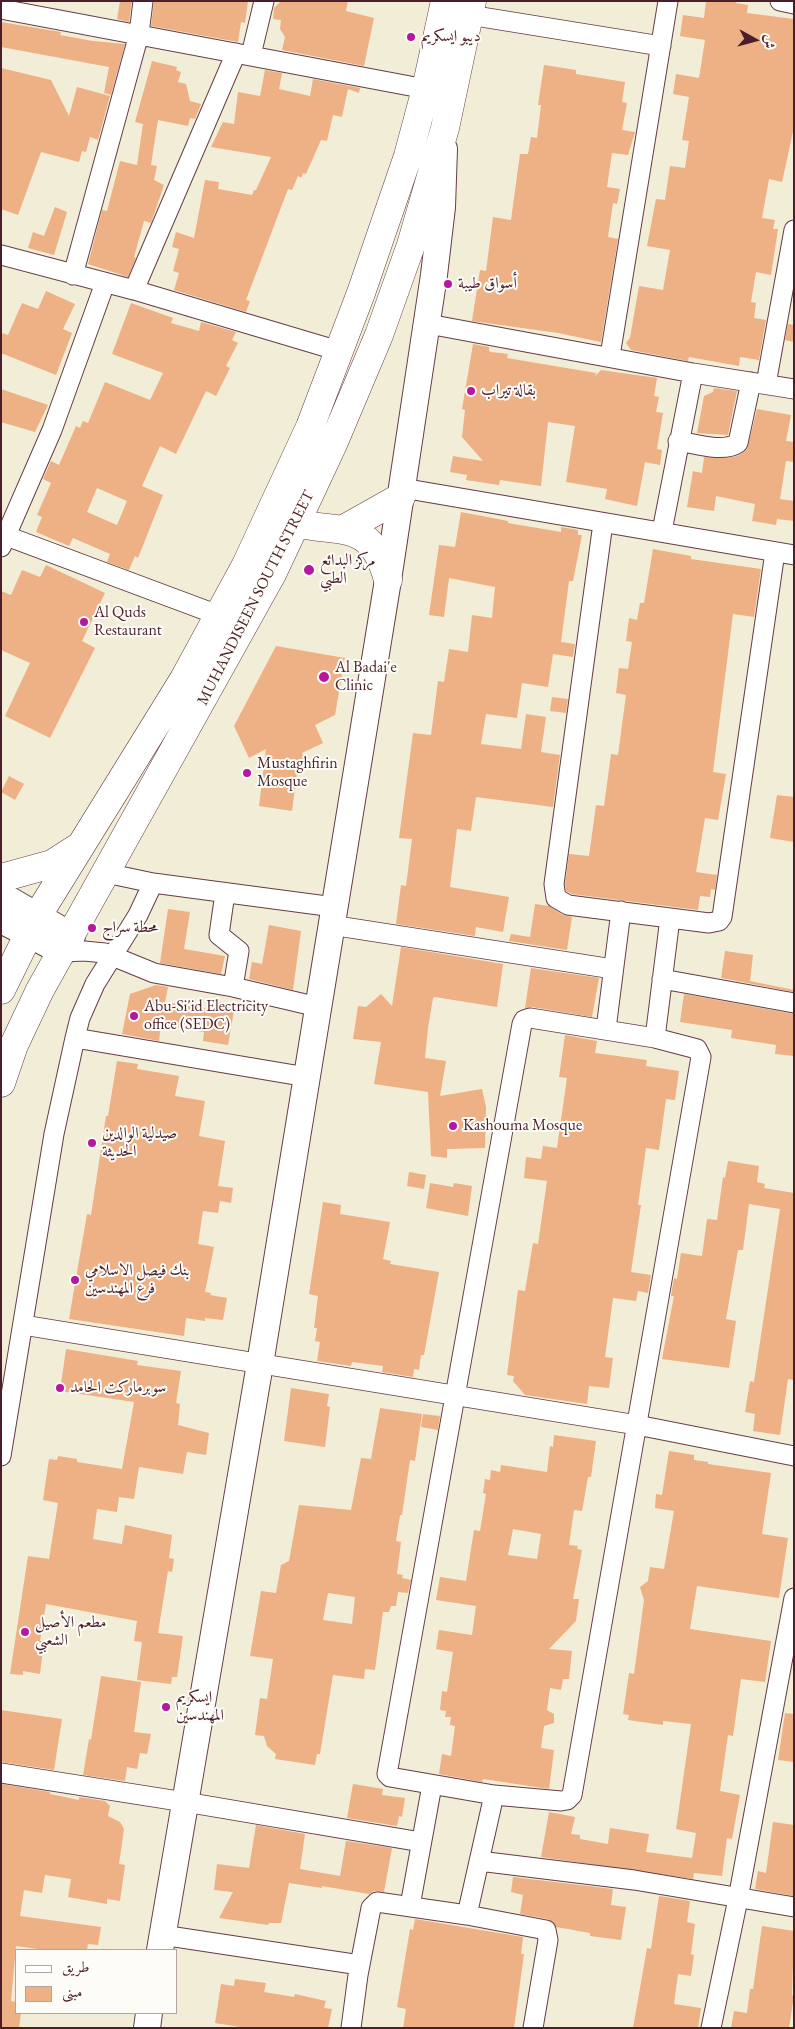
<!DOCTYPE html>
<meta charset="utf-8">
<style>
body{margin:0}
#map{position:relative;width:795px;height:2029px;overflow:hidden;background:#f2edd7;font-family:"EB Garamond",Amiri,serif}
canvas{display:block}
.frame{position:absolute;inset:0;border:2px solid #4a1f2b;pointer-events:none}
.legend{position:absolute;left:15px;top:1949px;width:162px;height:65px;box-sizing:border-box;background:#fdfcf7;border:1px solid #b5a4a5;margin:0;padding:6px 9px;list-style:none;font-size:15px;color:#4a1f2b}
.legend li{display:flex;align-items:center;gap:10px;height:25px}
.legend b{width:25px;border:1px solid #b5a4a5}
.north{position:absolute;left:730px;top:15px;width:50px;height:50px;-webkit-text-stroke:4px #fdfcf7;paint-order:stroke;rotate:97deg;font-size:14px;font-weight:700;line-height:20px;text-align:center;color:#4a1f2b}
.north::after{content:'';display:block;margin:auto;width:18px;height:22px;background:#4a1f2b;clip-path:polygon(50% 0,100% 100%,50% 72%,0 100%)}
</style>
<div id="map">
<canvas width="795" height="2029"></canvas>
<div class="frame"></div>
<ul class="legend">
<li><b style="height:6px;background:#fff"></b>طريق</li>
<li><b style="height:14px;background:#eeb085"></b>مبنى</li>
</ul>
<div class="north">ش</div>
</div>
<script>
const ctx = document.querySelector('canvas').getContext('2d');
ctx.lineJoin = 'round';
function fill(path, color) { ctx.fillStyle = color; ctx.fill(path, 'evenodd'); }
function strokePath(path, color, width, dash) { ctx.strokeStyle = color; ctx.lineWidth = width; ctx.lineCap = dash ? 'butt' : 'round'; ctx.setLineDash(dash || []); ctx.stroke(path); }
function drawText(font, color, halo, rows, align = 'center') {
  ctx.font = font + ' "EB Garamond",Amiri,serif'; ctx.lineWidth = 4; ctx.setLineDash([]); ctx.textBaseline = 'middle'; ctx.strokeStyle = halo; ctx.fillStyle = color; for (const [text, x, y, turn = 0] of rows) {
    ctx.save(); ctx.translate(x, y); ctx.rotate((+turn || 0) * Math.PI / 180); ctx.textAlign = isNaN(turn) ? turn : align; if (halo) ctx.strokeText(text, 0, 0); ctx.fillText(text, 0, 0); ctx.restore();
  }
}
const building = new Path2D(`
 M120,1h12l-3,21 -12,-3z
 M154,1h94l-3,22 -4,-1 -3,20 -87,-16z
 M281,1h67l-2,10 28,7 -10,48 -82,-16 3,-13 -5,-8 1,-9 -8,-1 1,-11z
 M706,1h30v2l12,2 -1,8 47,6v108l-12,55 -13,-3 -7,39 13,2 -2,9h5l-7,46 -15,-3 -5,30 5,1 -2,15 12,2 -7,40 -19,-3 -1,9 -50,-9 -1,4 -57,-11 -5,-7 4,-5 9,-52 24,4 7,-40 -23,-4 9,-47 9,1 5,-34 15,2 4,-27 -7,-1 7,-43 -16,-3 3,-20 23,4 6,-38 -25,-4 3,-21 21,3z
 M1,22l60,10 -1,3 33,6 32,3 -14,51 -7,-2 5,-26 -108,-20z
 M152,61l25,6 -1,3 5,2 -3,10 8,2 4,17 11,3 -6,15 -5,-1 -2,8 -30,-6 -7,45 6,1 -3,14 10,5 -13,38 -7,-2 -10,36 2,1 -8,19 -40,-13 14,-54 5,1 13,-50 17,4 6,-41 -8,-2z
 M544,65l32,5v4l49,8 -3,20 5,1 -5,27 13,2 -7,23 -16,-2 -5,34 13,2 -3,15 -4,-1 -5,34 10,2 -17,103 -43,-9 -86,-12 8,-51 6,1 7,-54 18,3 9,-66h8l3,-17 6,1 4,-33h-3z
 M1,68l50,12 18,36 8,-29 33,9 -12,44 -8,-3 -4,15 -4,-1 -3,11 -38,-10 -23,63 -17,-6z
 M265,70l17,3 -3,16 31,7 3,-17 47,9 -1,5 -11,-4 -6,28 -9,-2 -6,26 -6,-1 -15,34 -3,-1 -2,5 -3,-2 -6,14 -4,-1 -42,111 4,1 -4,11 -72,-22 5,-17 -6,-2 6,-22 -7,-2 4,-15 18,6 11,-58 14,2 -1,7 34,6 2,-5h2l15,-33 -60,-10 12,-25 11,2 4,-32 22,4z
 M55,207l12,5 -13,43 -26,-7 5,-16 11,4z
 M46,291l29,13 -12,25 9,4 -16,42 -55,-22v-20l7,2 14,-32 16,6z
 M131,303l42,15 -2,5 28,8 2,-9 35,10 -4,8 6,3 -12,23 4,2 -14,28 -10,-5 -30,63 -16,-8 -18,40 21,9 -25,63 -3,-2 -6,14 -22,-8 3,-8 -37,-16 -4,8 -33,-14 6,-15 -5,-2 14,-32 -8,-4 8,-18 8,4 17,-39 4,2 3,-7 5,2 17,-41 45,18 13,-27 -51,-19zM97,488l30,13 -10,24 -30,-13z
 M788,324l6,1v17l-9,-2z
 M473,344l16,3v4l2,1 17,2 -1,4 89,15 -1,3 6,-6 56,8 -3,18 5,1 -3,15 7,1 -6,36 5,1 -2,15 -15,-3 -8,44 -32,-7 2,-10 -41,-7 9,-56 -27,-4 -7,64 -41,-6 -1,5 -33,-5 1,-5 -17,-3 3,-16 30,5 -21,-24 3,-27 -3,-1z
 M714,388l23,3 -9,44 -31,-2 7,-37 9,-4z
 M1,389l47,16 -13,27 -34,-10z
 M757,409l34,6 -5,26 8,1v20l-8,-1 -6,38 14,2v20l-17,-2 -1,6 -24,-4 3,-17 -39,-8 -2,15 -27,-4 6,-36 9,2 2,-16 23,1 10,-2 10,-6z
 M461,512l47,9v2l53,9v-5l17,3v5h4l-9,46h-4l-8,61 14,2 -2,13 -20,-3 -5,33 -26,-4 -5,35 -31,-4 -5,30 40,5 5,-35 20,3 -5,35 19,3 -7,52 -77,-10 -5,34 -14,-2 -7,58 59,10 -6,35 -27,-5 -1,9 -79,-12 5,-39 5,1 6,-47 -13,-1 14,-105 18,2 7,-54 6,1 5,-33 19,3 4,-37 20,3 3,-31 -46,-9 -5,39 -15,-2 10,-70 16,2z
 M653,549l38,7v3l70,10 -7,48 -21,-3 -20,158 13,2 -8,46 -13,-2 -9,54 21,3 -2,15 -4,-1 -1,8 -10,-1 -2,14 -126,-16 -6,-3 -1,-7 4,-30 20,2 7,-51 8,1 7,-52 7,1 8,-60 -10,-2 3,-25 9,1 4,-27 -6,-1 3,-23 8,2 3,-17h4z
 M46,565l59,28 -23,48 13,7 -45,90 -45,-22 25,-53 -29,-13v-59l10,4 11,-25 18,7z
 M276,646l69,12 -10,57 -20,10 8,18 -21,10 4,8 -8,4 -6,46 -33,-5 7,-57 -17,9 -15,-32z
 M552,697l16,2 -2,14 -16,-2z
 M9,776l15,8 -9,16 -14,-8z
 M777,795l17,2v45l-24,-4z
 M535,904l14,2 14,9 9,2 -5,33 -58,-9 2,-7 19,3z
 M168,909l22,3 -6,37 41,7 -4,18 -61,-11z
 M269,925l32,6 -8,59 -44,-11 3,-17 10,2z
 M401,947l102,17 -6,43 -62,-10 -2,1 -5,30 -3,30 21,3 -6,35 42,-7 4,18 -1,41 -38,1v9l-16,-2 -3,-64 -54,-8 7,-42 -28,-3 5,-33 8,1 15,-13 11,12z
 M725,951l28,4 -3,26 44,9v2l-73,-14z
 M531,968l68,10 -7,39 -60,-10 -7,1z
 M156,985l12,2 -3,15 43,7 2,-9 25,5 -7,40 -25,-4 1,-9 -43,-7 -2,16 -37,-7 8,-40z
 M684,994l110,20v42l-19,-2 1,-9 -45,-7 1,-8 -52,-8z
 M565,1035l32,6 -2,12 52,7 -1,6 33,5 -4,29 -9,-1 -7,51 -13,-2 -8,57h3l-10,67 20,3 -3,18 -10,-2 -2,10 -23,-3 -8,59 8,1 -4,30 -20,-2 -2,18 -62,-9 -12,-14 1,-5 -7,-1 11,-85 7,1 8,-48 5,1 9,-63 -23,-3 2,-21 15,2 2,-13 14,2 10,-70 -8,-1z
 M117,1061l21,3 -1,5 42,7 -4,20 30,5 -6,35 26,5 -7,45 15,2 -2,15 -11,-2 -2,12 -15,-2 -5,33 16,3 -9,45 6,1 -1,2 17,3 -4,22 -18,-2v3l-19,-3 -2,18 -115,-17 18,-105 4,1 15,-99h2z
 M728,1161l31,5 -2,16 8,2 -1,4 30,5v187l-6,-1 -8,56 -27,-4 2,-17 -10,-2 5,-31 4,1 26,-173 -31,-5 -6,46h-5l-12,69 10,2 -7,47 -67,-9 12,-63h-3l3,-18 3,1 4,-26 21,3 5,-37 10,1 6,-43 2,1z
 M409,1172l17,3 -2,14 -17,-3z
 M430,1183l23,4 1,-4 18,3 -4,30 -42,-8z
 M323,1202l18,3 -1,9 50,8 -7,37 8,2 -1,3 49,8 -15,83h-3l-2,15 -5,-1 -1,8 -31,-5 1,-6 -31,-4 -1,4 -34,-5 3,-19 -5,-1 2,-13h-3l4,-32 -9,-2z
 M66,1349l72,12 -1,4 44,6 -5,32 4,1 -2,21 31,8 -3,22 -19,-3 -4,22 -44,-7 -5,32 -15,-2 -2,15 -20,-3 -4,30 29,5 3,-19 47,10 -3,23 5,1 -2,13 -4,-1 -10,62 25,3 -6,41h-5l-1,7 -34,-4 5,-38 -8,-1 3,-20 -91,-17 -6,37h4l-4,33 -17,-3v4l-13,-1 18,-118 21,3 9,-56 -15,-3 6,-41 8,1 1,-4 19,3v3l45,7 12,-67 -74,-11z
 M291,1388l38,6 -2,12 3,1 -5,40 -41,-6z
 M380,1408l42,6 -7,47 -5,-1 -8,55h-2l-4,26 5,1 -4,32 6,1 -1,3 9,2 -3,13 -10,-1 -2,14h-5l-2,6h-6l-8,58 -10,-1 -1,10 -31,-4 -13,79h-3l-2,11 -40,-6 1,-5 -9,-8 -3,-10 -9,-1 5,-37 7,1 6,-40 -23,-3 11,-65 15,2 5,-28 8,-4 10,-56 52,5 10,-52 10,1zM328,1593l27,4 -3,27 -29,-4z
 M423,1414l17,2 -2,14 -17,-3z
 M554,1435l42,6 -5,36h-3l-6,34 -8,-1 -5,35 9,1 -1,3 5,1 -9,49h6l-3,22 -27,28 23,2 -3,28h-6l-2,11 -11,-2 -3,22 7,4v9l-10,3 -3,22 13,2 -5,39 -66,-10 -1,3 -43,-8 3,-20 9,2 4,-30 -5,-1 1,-8h-6l1,-6 -6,-1 2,-19 5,1 6,-40 -17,-3 3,-19 33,5 4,-29 -40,-6 4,-23 26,4 8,-51 6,1 6,-37 -3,-1 2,-14 5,1 1,-10 9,2 1,-7 46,7 3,-26 3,1zM513,1529l28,5 -4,25 -29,-4z
 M669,1451l25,4v5l14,2v2l63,9 -9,61 26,4 -9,60 -82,-12 -7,43 81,12 -6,41 -24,-3 -8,57 -5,-1 -8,56 20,4 -8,44 -5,-1 -5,38 -28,-3 -1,6 -152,-22 8,-45 26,5 -4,17 9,1v4l28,5 2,-16 39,6 -3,18 46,6 4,-25 -20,-4 15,-105 -28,-3v4l-35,-5 1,-5 -6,-1 6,-41 5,1 10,-74 -4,-13 8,-6 2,-14 14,2 10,-58 -19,-3 1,-14 6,1z
 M101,1676l40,6 -7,50 17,2 -4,20 -7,-1 -3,16 -10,-2 -2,14 -42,-6 6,-36 2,1z
 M1,1710l61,9 -8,51 -53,-8z
 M785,1713l9,1v48l-16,-2z
 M1,1784l49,8v2l29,6v-3l26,4 5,5 -2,10 12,6 4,7 -5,35 6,1 -5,36 -13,-2v5l-39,-7 3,-18 -26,-4 -3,18 -18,-3 -4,26 81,11 -3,18 -10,-1 -1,6h-42l-29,-4 -5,55 5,1v11h5l-2,15h-18z
 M353,1784l30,5 -1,6 23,3 -3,19 -3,-1 -2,10 -50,-8z
 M773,1822l21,3v71l-39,-7 3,-18 8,2z
 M256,1825l49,9 -5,35 40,7 6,-35 46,7 -8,44 -10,-1 -5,3 -47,-8v2l-33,-5 -8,40h-12l-1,2 -49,-7 14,-26 -19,-2 3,-26 32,4z
 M513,1877l100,12 -2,16 15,2 -5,33 -31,-4v-3l-34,-6 -8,-8 -28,-5 3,-19 -12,-3z
 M659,1896l31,5 -3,21 8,2 -4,30 3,1 -3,21 -13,-2 -4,30 27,4 -3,20h-65l14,-80 4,1z
 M415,1919l108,18 -2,17h3l-10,74h-111l3,-19 -9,-2 13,-78 3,1z
 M762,1926l32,5 -2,64 2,1 -5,32h-58l3,-17 13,2 3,-24h3z
 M235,1979l31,4 -2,9 30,5 1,-3 31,7 -2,7 8,1 -4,19h-82l-31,-5 6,-39 13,2z`);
const street = new Path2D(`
 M780,1l14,3
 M1,9l425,80
 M469,15l192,31
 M251,55l13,-54
 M1,255l133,35 205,61
 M73,275l66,-241 4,-33
 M134,290l102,-237
 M428,324l265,49 101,16
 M610,356l58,-355
 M766,384l28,-154
 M678,441c18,3 45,12 60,2l13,-61
 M402,488l392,67
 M603,523l-49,361 2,14 12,7 141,18 10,-2 3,-4 53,-365
 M662,531l31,-158
 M1,534l217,81
 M1,547l51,-117 53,-147
 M153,883l181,24
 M225,893l-6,42 20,16 -6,36
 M331,925l282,44
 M63,952l21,-1 21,2 49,20 79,14 85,20
 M662,979l132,24
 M530,1018l125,20 42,11 4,8 -129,738 -5,5 -6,1 -67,-6 -104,-18 -3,-3 135,-750 2,-4z
 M606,1029l15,-118
 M75,1038l232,39
 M655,1038l15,-120
 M23,1325l614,100 157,31
 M1,1456l53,-322 21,-96 5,-20 15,-34 43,-69 15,-32 -47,-10
 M1,1773l184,29 236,40
 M479,1861l155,19 160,27
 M410,1906l22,-121
 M467,1915l27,-120
 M162,1935l198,30
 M351,2028l7,-53 13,-67 6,-6 90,13 79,15 2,10 -15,88
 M711,2028l27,-129 56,-301`);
const secondary = new Path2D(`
 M1,895l71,41
 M1,920l62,32
 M160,1950l100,-586 128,-784 46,-305 8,-68 2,-58
 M147,2028l2,-15`);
const highway = new Path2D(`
 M280,517c51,23 89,-8 108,63
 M344,529l57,-32
 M1,878l51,-14 25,-16
 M1,990l37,-75 146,-236 62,-114 64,-138 51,-134 47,-137 18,-67 19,-88
 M1,1083l13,-38 26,-55 232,-416 61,-130 46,-109 32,-90 34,-117 27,-127`);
const markers = [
 [411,37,5,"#b5179e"],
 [448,284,5,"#b5179e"],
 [471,391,5,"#b5179e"],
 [309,570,6,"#b5179e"],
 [84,622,5,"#b5179e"],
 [324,677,6,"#b5179e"],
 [247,773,5,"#b5179e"],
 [92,928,5,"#b5179e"],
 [134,1016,5,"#b5179e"],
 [453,1126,5,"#b5179e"],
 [92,1143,5,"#b5179e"],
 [75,1280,5,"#b5179e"],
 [60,1388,5,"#b5179e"],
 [25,1632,5,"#b5179e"],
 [166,1707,5,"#b5179e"]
];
const poiNames = [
 ["ديبو ايسكريم",421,37],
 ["أسواق طيبة",458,284],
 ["بقالة تيراب",481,391],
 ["مركز البدائع",320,561],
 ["الطبي",320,579],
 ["Al Quds",94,613],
 ["Restaurant",94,631],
 ["Al Badai'e",335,668],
 ["Clinic",335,686],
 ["Mustaghfirin",257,764],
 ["Mosque",257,782],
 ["محطة سراج",102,928],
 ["Abu-Si'id Electricity",144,1007],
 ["office (SEDC)",144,1025],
 ["Kashouma Mosque",463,1126],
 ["صيدلية الوالدين",102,1134],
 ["الحديثة",102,1152],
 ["بنك فيصل الاسلامي",85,1271],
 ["فرع المهندسين",85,1289],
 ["سوبرماركت الحامد",70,1388],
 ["مطعم الأصيل",35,1623],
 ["الشعبي",35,1641],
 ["ايسكريم",176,1698],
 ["المهندسين",176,1716]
];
const streetNames = [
 ["MUHANDISEEN SOUTH STREET",256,598,-63]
];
fill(building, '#eeb085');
strokePath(street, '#633e45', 21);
strokePath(secondary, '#633e45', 28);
strokePath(highway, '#633e45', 29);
strokePath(street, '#fff', 19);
strokePath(secondary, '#fff', 26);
strokePath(highway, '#fff', 28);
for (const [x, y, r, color] of markers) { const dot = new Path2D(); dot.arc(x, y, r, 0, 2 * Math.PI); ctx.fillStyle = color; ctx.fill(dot); strokePath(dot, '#fdfcf7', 2); }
drawText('16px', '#4a1f2b', '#fdfcf7', poiNames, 'left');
drawText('16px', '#4a1f2b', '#fdfcf7', streetNames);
</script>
